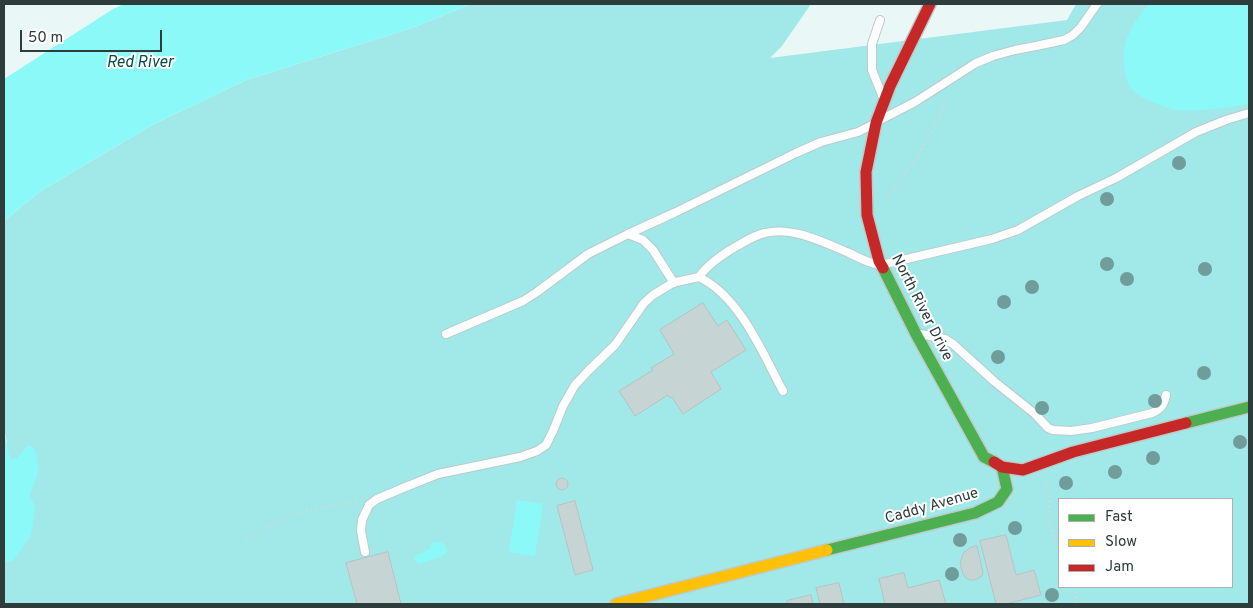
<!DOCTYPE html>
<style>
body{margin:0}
#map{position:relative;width:1253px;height:608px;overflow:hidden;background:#e9f8f7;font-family:Overpass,sans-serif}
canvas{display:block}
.frame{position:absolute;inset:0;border:5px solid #2e3c3b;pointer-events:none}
.legend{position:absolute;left:1058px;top:498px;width:175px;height:90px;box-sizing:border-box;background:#fff;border:1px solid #abb1b1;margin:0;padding:6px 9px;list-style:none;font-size:15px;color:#2e3c3b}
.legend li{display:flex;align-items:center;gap:10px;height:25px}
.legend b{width:25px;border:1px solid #abb1b1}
.scale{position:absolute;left:20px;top:30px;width:142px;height:22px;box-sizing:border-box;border:2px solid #2e3c3b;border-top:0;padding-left:6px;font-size:15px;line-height:18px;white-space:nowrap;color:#2e3c3b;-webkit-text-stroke:4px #fff;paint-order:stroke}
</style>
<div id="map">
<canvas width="1253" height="608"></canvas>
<div class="frame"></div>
<ul class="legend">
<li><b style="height:6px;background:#4caf50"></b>Fast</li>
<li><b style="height:6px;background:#ffc107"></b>Slow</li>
<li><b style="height:6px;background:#c62828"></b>Jam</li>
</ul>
<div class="scale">50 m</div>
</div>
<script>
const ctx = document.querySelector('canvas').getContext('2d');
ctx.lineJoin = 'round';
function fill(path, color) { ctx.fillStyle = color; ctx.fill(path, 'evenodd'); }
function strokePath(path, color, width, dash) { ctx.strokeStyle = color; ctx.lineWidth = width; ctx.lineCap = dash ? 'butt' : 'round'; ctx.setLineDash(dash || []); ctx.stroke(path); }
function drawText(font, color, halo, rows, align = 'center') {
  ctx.font = font + ' Overpass,sans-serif'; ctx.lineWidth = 4; ctx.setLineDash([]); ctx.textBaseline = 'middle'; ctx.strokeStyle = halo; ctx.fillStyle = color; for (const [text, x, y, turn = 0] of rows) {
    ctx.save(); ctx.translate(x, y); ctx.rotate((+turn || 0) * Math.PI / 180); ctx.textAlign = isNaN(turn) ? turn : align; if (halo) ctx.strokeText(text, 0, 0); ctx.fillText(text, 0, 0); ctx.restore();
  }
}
const green = new Path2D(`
 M471,4h340l-29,42 -12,12 297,-38 9,-16h173v600h-1245v-145l3,-17 -3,-13v-208l35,-29 115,-68 92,-44 169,-53zM1059,499h173v88h-173z`);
const water = new Path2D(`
 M124,4h347l-56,23 -169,53 -92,44 -115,68 -35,29v-142l109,-70z
 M1149,4h100v99c-19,5 -52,9 -72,7 -14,-3 -38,-11 -47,-23 -4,-7 -5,-14 -6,-22 -2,-26 9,-42 25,-61z
 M4,429l5,26 3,4 5,-1 11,-13 6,3c7,23 4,26 -4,47l5,12 -4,28 -17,25 -10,2z
 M517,500l26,4 -8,52 -26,-4z
 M434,542h6l5,3 2,6 -2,3 -5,3 -21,7 -3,-2 -2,-4c5,-7 16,-4 17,-14z`);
const building = new Path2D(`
 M703,303l15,23 9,-6 19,30 -35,22 10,17 -38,25 -11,-17 -2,1 -2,-3 -33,21 -16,-25 34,-21 -2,-2 23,-14 -14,-24z
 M556 484a6 6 0 1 1 12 0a6 6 0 1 1-12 0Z
 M575,501l18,69 -18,5 -18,-69z
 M1006,535l10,40 18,-5 7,25 -35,9h-10l-16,-63z
 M977,546l6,27 -1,3 -3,2 -4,2h-5l-4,-2 -3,-4 -3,-11 2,-6 2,-5 6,-4z
 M388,552l13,52h-44l-11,-41z
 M904,573l4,15 31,-8 7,24h-61l-6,-25z
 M839,583l5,21h-24l-4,-16z
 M811,595l2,9h-26v-3z`);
const path = new Path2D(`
 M887,199c24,-32 46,-65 61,-102
 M1046,481c1,7 2,14 3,21 1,18 -2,27 10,43
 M247,538c16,-8 32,-17 49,-24 19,-6 41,-9 61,-12
 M1076,587v17`);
const lane = new Path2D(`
 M880,20l-8,24v26l10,25
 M882,119l33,-17 61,-39 17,-7 22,-6 21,-4 28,-6 9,-5 8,-8 16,-23
 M628,234l15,6 10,10 21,33
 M699,277c41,20 63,75 84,114
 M446,334l77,-33 14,-9 51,-38 40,-20 46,-21 122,-60 25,-11 37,-10 14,-7
 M920,334l25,5 8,5 42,38 40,32 13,14 5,2 18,1 21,-3 60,-15c9,-4 12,-8 14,-18
 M365,552l-4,-21 1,-11 7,-15 8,-6 26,-11 35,-14 82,-17 17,-6 9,-6 7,-14 10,-25 12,-21 14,-15 26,-25 29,-42 9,-8 18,-11 5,-2 23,-5c9,-13 24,-23 38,-31 9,-5 18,-11 28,-13 27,-7 60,10 84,20 11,5 20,11 32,12l111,-26 26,-9 60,-34 38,-18 80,-46 30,-12 23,-7`);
const fast = new Path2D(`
 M883,268l33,66 68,123 10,5
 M1186,423l63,-16
 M827,550l148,-37 23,-11 9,-13 -5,-22`);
const slow = new Path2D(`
 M616,604l211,-54`);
const jam = new Path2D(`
 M883,268l-4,-7 -12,-46 -1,-43 10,-49 14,-37 40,-82
 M994,462l8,5 21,3 50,-18 113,-29`);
const trees = [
 [1179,163],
 [1107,199],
 [1107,264],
 [1205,269],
 [1127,279],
 [1032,287],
 [1004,302],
 [998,357],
 [1204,373],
 [1155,401],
 [1042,408],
 [1240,442],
 [1153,458],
 [1115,472],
 [1066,483],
 [1015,528],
 [960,540],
 [952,574],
 [1052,595]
];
const streetNames = [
 ["North River Drive",921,308,63],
 ["Caddy Avenue",932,507,-16]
];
const waterNames = [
 ["Red River",140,64]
];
fill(green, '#a0e9e8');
fill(water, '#8bf9f8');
fill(building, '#c7d4d4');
strokePath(building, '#b7c4c3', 1);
strokePath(lane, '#bccac9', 10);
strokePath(fast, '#bccac9', 14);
strokePath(slow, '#bccac9', 14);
strokePath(jam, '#bccac9', 14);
strokePath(path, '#d5d9d9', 3, [1, 4]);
strokePath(lane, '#fcfefe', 8);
strokePath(fast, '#4caf50', 11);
strokePath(slow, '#ffc107', 11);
strokePath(jam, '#c62828', 11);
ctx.fillStyle = '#709c9b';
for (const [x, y] of trees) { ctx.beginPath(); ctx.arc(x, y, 7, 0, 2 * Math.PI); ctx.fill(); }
drawText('15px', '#2e3c3b', '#fff', streetNames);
drawText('italic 16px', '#054c4c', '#fff', waterNames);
</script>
